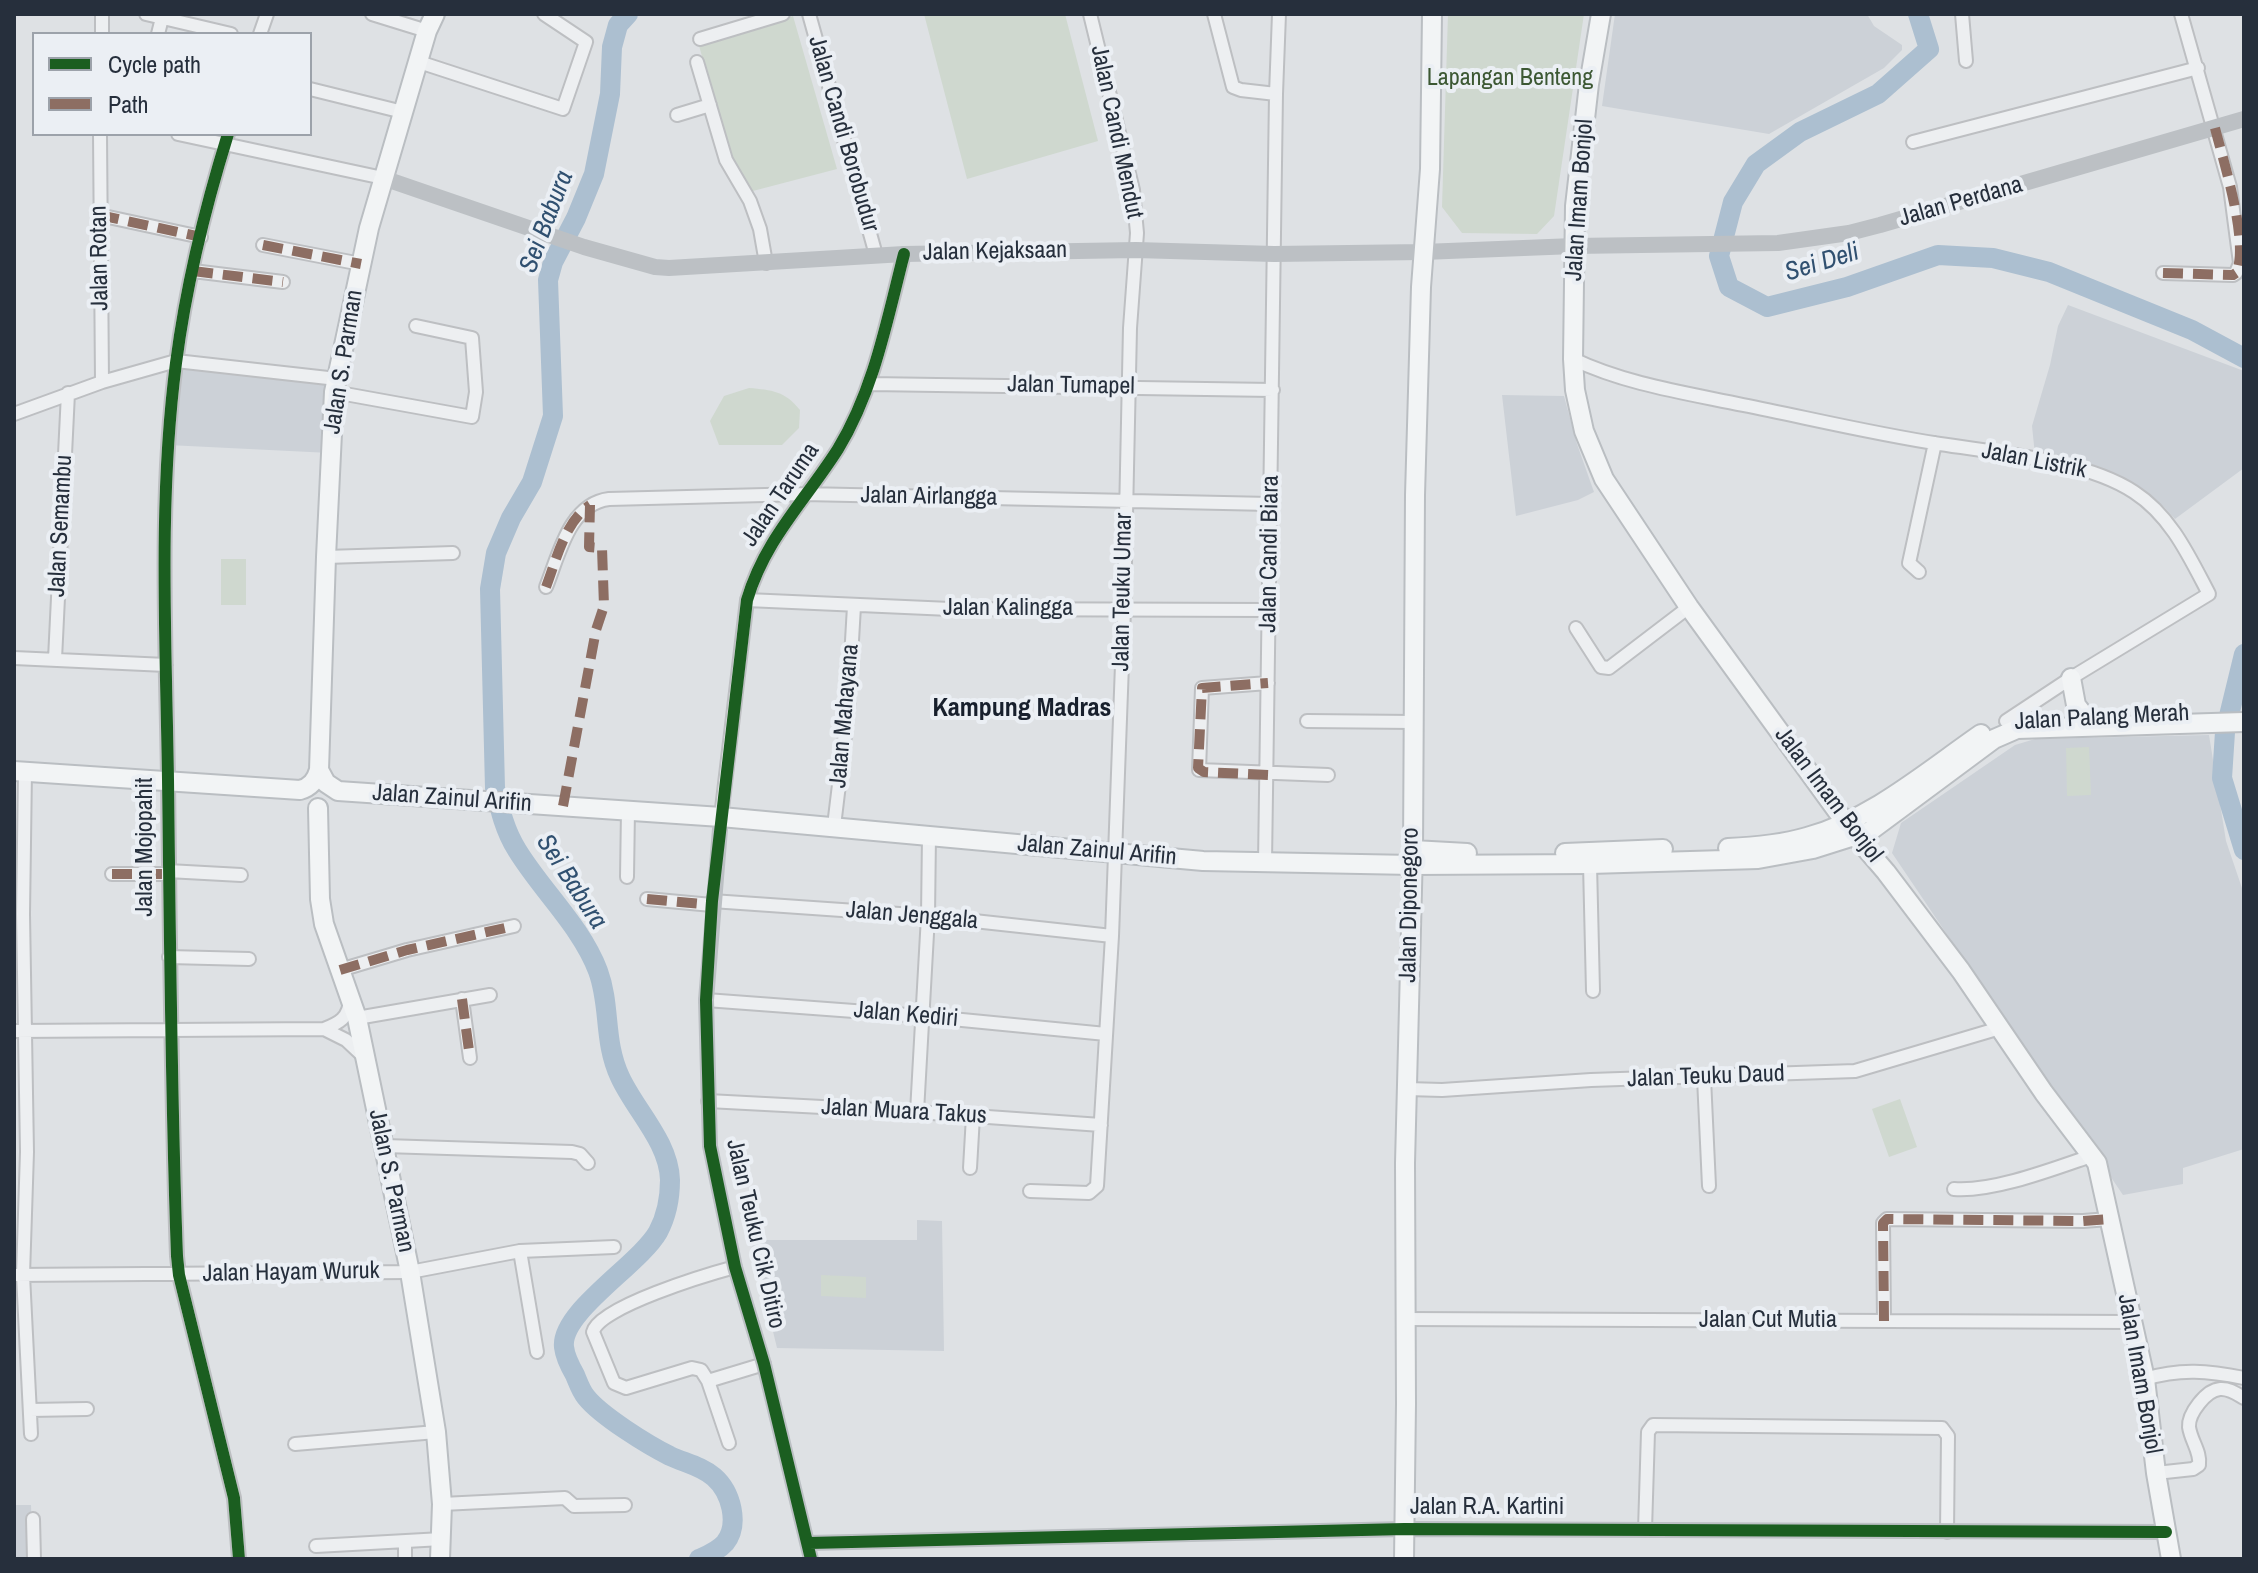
<!DOCTYPE html>
<style>
body{margin:0}
#map{position:relative;width:2258px;height:1573px;overflow:hidden;background:#dee1e4;font-family:"Archivo Narrow",sans-serif}
canvas{display:block}
.frame{position:absolute;inset:0;border:16px solid #262f3c;pointer-events:none}
.legend{position:absolute;left:32px;top:32px;width:280px;height:104px;box-sizing:border-box;background:#ebeff4;border:2px solid #9ca2aa;margin:0;padding:10px 14px;list-style:none;font-size:24px;color:#262f3c}
.legend li{display:flex;align-items:center;gap:16px;height:40px}
.legend b{width:40px;border:2px solid #9ca2aa}
</style>
<div id="map">
<canvas width="2258" height="1573"></canvas>
<div class="frame"></div>
<ul class="legend">
<li><b style="height:10px;background:#1b5e20"></b>Cycle path</li>
<li><b style="height:10px;background:#8d6e63"></b>Path</li>
</ul>
</div>
<script>
const ctx = document.querySelector('canvas').getContext('2d');
ctx.lineJoin = 'round';
function fill(path, color) { ctx.fillStyle = color; ctx.fill(path, 'evenodd'); }
function strokePath(path, color, width, dash) { ctx.strokeStyle = color; ctx.lineWidth = width; ctx.lineCap = dash ? 'butt' : 'round'; ctx.setLineDash(dash || []); ctx.stroke(path); }
function drawText(font, color, halo, rows, align = 'center') {
  ctx.font = font + ' "Archivo Narrow",sans-serif'; ctx.lineWidth = 8; ctx.setLineDash([]); ctx.textBaseline = 'middle'; ctx.strokeStyle = halo; ctx.fillStyle = color; for (const [text, x, y, turn = 0] of rows) {
    ctx.save(); ctx.translate(x, y); ctx.rotate((+turn || 0) * Math.PI / 180); ctx.textAlign = isNaN(turn) ? turn : align; if (halo) ctx.strokeText(text, 0, 0); ctx.fillText(text, 0, 0); ctx.restore();
  }
}
const built = new Path2D(`
 M1615,14h252l7,12 28,19v5l-18,18 -115,66 -167,-28z
 M2068,305l176,66v97l-69,51 -11,-12 -57,-32 -72,-20 -3,-29 18,-61 8,-39z
 M177,361l160,18 -7,74 -162,-8z
 M1502,395l62,1 13,48 17,48 -16,8 -62,16z
 M2209,735l17,106 18,53v255l-61,19v16l-60,11 -231,-342 9,-30 114,-78 20,-6z
 M917,1220l25,1 2,130 -167,-3 -26,-108h166z
 M14,1505h17l2,54h-19z`);
const green = new Path2D(`
 M924,14h141l33,127 -131,38z
 M1448,14h136l-30,202 -17,18 -75,-1 -20,-26z
 M793,16l44,153 -88,23 -14,-18 -37,-132z
 M749,388c23,2 36,3 51,22l-1,18 -17,17h-63l-9,-24 14,-25z
 M221,559h25v46h-25z
 M2089,747l2,48 -24,1 -1,-48z
 M1900,1099l17,48 -28,10 -17,-48z
 M821,1275l45,2v21l-45,-2z`);
const river = new Path2D(`
 M628,14l-10,11 -6,22 -2,47 -16,80 -18,44 -23,44 -5,18 5,136 -21,66 -21,36 -15,35 -6,36 5,199c5,22 10,43 22,62 25,41 64,76 81,121 13,35 5,70 22,106 15,33 49,65 50,103 0,17 -4,37 -12,52 -19,33 -98,80 -94,115 1,9 7,21 11,28 3,7 6,16 11,22 15,19 62,48 84,59 15,7 31,10 44,21 17,15 26,47 11,66 -7,8 -17,12 -26,16
 M1918,14l11,35 -51,45 -78,38 -44,32 -23,38 -14,54 10,31 38,20 80,-20 91,-32 55,3 56,14 143,58 52,28
 M2244,654l-19,78 -3,46 22,72`);
const street = new Path2D(`
 M146,14l85,20
 M372,14l55,17
 M809,14l67,241
 M1214,14l19,73 8,3 35,4
 M1962,14l4,47
 M2181,14l49,173 10,76 -4,10
 M102,34v-20
 M158,34l5,-20
 M260,34l7,-20
 M700,39l83,-25
 M419,62l144,47 23,-67 -42,-28
 M697,62l29,98 24,41 10,28 6,34
 M310,89l93,23
 M677,115l33,-10
 M100,134l2,248
 M178,134l205,44
 M228,134c-23,74 -42,152 -52,229 -18,138 -10,278 -8,416 2,159 3,318 9,477l2,19 55,223 5,61
 M1913,142l285,-74
 M99,215l102,22
 M263,245l98,19
 M193,271l90,11
 M2163,273l70,2 3,-2
 M1573,359c52,25 113,34 170,46 65,13 131,29 197,39 58,9 146,16 194,48 37,24 55,64 75,102l-138,84 -65,43
 M870,384l403,6
 M334,392l138,25 4,-25 -4,-54 -56,-12
 M14,414l88,-32 74,-21 161,18
 M326,557l127,-4
 M1919,572l-10,-9 26,-120
 M546,587c13,-32 23,-83 63,-88l195,-5 466,10
 M747,600l203,9 319,1
 M1576,628l25,39 8,1 80,-61
 M14,658l152,7
 M55,659l13,-266
 M1268,683l-66,5 -3,82 129,5
 M1307,721l107,1
 M25,771l-2,143 4,238 -4,123 8,159
 M721,817l26,-217c18,-61 58,-99 91,-151 36,-59 49,-129 66,-195
 M834,826l14,-116 6,-104
 M1265,863l11,-769 3,-80
 M1590,864l3,127
 M168,871l73,4
 M112,874h56
 M627,877l1,-67
 M647,899l65,6
 M712,901l216,15 184,20
 M169,957l80,2
 M340,970l67,-20 107,-24
 M462,999l8,59
 M706,1000l215,16 185,18
 M357,1018l133,-23
 M324,1029l22,11 17,16
 M14,1031l310,-2c15,-6 25,-11 26,-29
 M1704,1078l5,108
 M1407,1089l35,1 149,-10 264,-9 145,-43
 M708,1101l209,11 184,13
 M917,1112l11,-196 1,-81
 M385,1146l187,6 8,2 8,9
 M970,1168l3,-52
 M1954,1189c39,3 99,-20 137,-33
 M1030,1191l59,2 8,-7 15,-250 12,-326 6,-282 7,-95 -4,-43 -43,-176
 M520,1251l17,101
 M735,1267c-26,7 -137,40 -142,65l21,51 12,5 66,-20 9,2 7,11 56,-17
 M14,1275l396,-3 110,-21 94,-4
 M1405,1319l727,3
 M1884,1321l-1,-98 4,-4 196,2 26,-2
 M2145,1379c35,-11 64,-8 99,-1
 M708,1381l21,62
 M30,1410l57,-1
 M295,1444l141,-12
 M2156,1473l37,-4 6,-4c2,-13 -8,-24 -10,-38 -1,-13 17,-37 31,-38 9,-1 17,5 24,9
 M442,1504l123,-6 9,8 51,-1
 M33,1519l1,40
 M1645,1530l3,-98 5,-7 289,3 6,8 -1,96
 M316,1546l126,-7
 M405,1559v-17`);
const secondary = new Path2D(`
 M383,178l201,69 71,20 14,1 235,-14 232,-4 138,4 149,-2 151,-6 204,-3 71,-10 31,-8 364,-106
 M721,817l-15,183 4,146 25,121 29,97 47,195
 M809,1543l595,-14 762,3`);
const primary = new Path2D(`
 M1601,14l-12,70 -14,122 -2,153 2,31 9,41 20,48 85,128 167,230 30,35 75,99 83,122 53,70 48,216 11,94 15,86
 M2071,678l5,27 10,13
 M319,770l7,13 12,8 383,26 482,44 210,4 177,-1 168,-5 55,-10 57,-18 124,-92 23,-10 227,-7
 M14,771l286,19c11,-3 16,-10 19,-20l7,-213 8,-165 35,-164 58,-197 8,-17
 M318,808l2,91 4,25 33,94 53,254 26,160 6,72 -2,55
 M1728,848c26,-1 55,-4 79,-11 65,-18 119,-65 174,-103
 M1413,850l54,3
 M1565,853l98,-4
 M1404,1559l2,-155 -1,-241 8,-313 2,-355 6,-208 9,-118 2,-155`);
const quiet = new Path2D(`
 M2215,128c8,32 35,116 21,145
 M99,215l102,22
 M263,245l98,19
 M193,271l90,11
 M2163,273l70,2 3,-2
 M546,587c10,-26 19,-66 44,-82
 M1268,775l-64,-3 -6,-4 4,-80 66,-5
 M563,806l33,-176 8,-24 -2,-58 -13,-1 1,-42
 M112,874h56
 M647,899l65,6
 M340,970l67,-20 107,-24
 M462,999l8,59
 M1884,1321l-1,-98 4,-4 196,2 26,-2`);
const cycleway = new Path2D(`
 M228,134c-23,74 -42,152 -52,229 -18,138 -10,278 -8,416 2,159 3,318 9,477l2,19 55,223 5,61
 M809,1543l595,-14 762,3
 M811,1559l-47,-195 -29,-97 -25,-121 -4,-146 6,-99 35,-301c18,-61 58,-99 91,-151 36,-59 49,-129 66,-195`);
const parkNames = [
 ["Lapangan Benteng",1510,79]
];
const streetNames = [
 ["Jalan Candi Mendut",1116,132,78],
 ["Jalan Candi Borobudur",843,134,74],
 ["Jalan Imam Bonjol",1580,200,-86],
 ["Jalan Perdana",1961,202,-16],
 ["Jalan Kejaksaan",995,252,-1],
 ["Jalan Rotan",100,258,-91],
 ["Jalan S. Parman",344,362,-81],
 ["Jalan Tumapel",1071,386,1],
 ["Jalan Listrik",2034,461,11],
 ["Jalan Taruma",781,495,-56],
 ["Jalan Airlangga",929,497,1],
 ["Jalan Semambu",61,526,-87],
 ["Jalan Candi Biara",1270,554,-89],
 ["Jalan Teuku Umar",1123,592,-89],
 ["Jalan Kalingga",1008,609],
 ["Jalan Mahayana",845,716,-85],
 ["Jalan Palang Merah",2102,718,-3],
 ["Jalan Imam Bonjol",1828,795,53],
 ["Jalan Zainul Arifin",452,799,4],
 ["Jalan Mojopahit",146,847,-90],
 ["Jalan Zainul Arifin",1097,851,5],
 ["Jalan Diponegoro",1410,905,-89],
 ["Jalan Jenggala",912,916,5],
 ["Jalan Kediri",906,1015,5],
 ["Jalan Teuku Daud",1706,1077,-2],
 ["Jalan Muara Takus",904,1112,3],
 ["Jalan S. Parman",391,1181,78],
 ["Jalan Teuku Cik Ditiro",755,1234,77],
 ["Jalan Hayam Wuruk",291,1273,-1],
 ["Jalan Cut Mutia",1768,1321],
 ["Jalan Imam Bonjol",2139,1374,80],
 ["Jalan R.A. Kartini",1487,1508]
];
const waterNames = [
 ["Sei Babura",547,222,-69],
 ["Sei Deli",1822,263,-17],
 ["Sei Babura",571,882,57]
];
const neighbourhoodNames = [
 ["Kampung Madras",1022,709]
];
fill(built, '#ccd1d7');
fill(green, '#cfd8cf');
strokePath(river, '#acbfd0', 20);
strokePath(street, '#bdbfc2', 16);
strokePath(primary, '#babec2', 22);
strokePath(street, '#edeff1', 12);
strokePath(secondary, '#bcc0c4', 16);
strokePath(primary, '#f2f4f5', 18);
strokePath(quiet, '#8d6e63', 10, [20, 10]);
strokePath(cycleway, '#1b5e20', 12);
drawText('24px', '#3c5833', '#ebeff4', parkNames);
drawText('24px', '#262f3c', '#ebeff4', streetNames);
drawText('italic 26px', '#305070', '#ebeff4', waterNames);
drawText('bold 26px', '#18202d', '#ebeff4', neighbourhoodNames);
</script>
